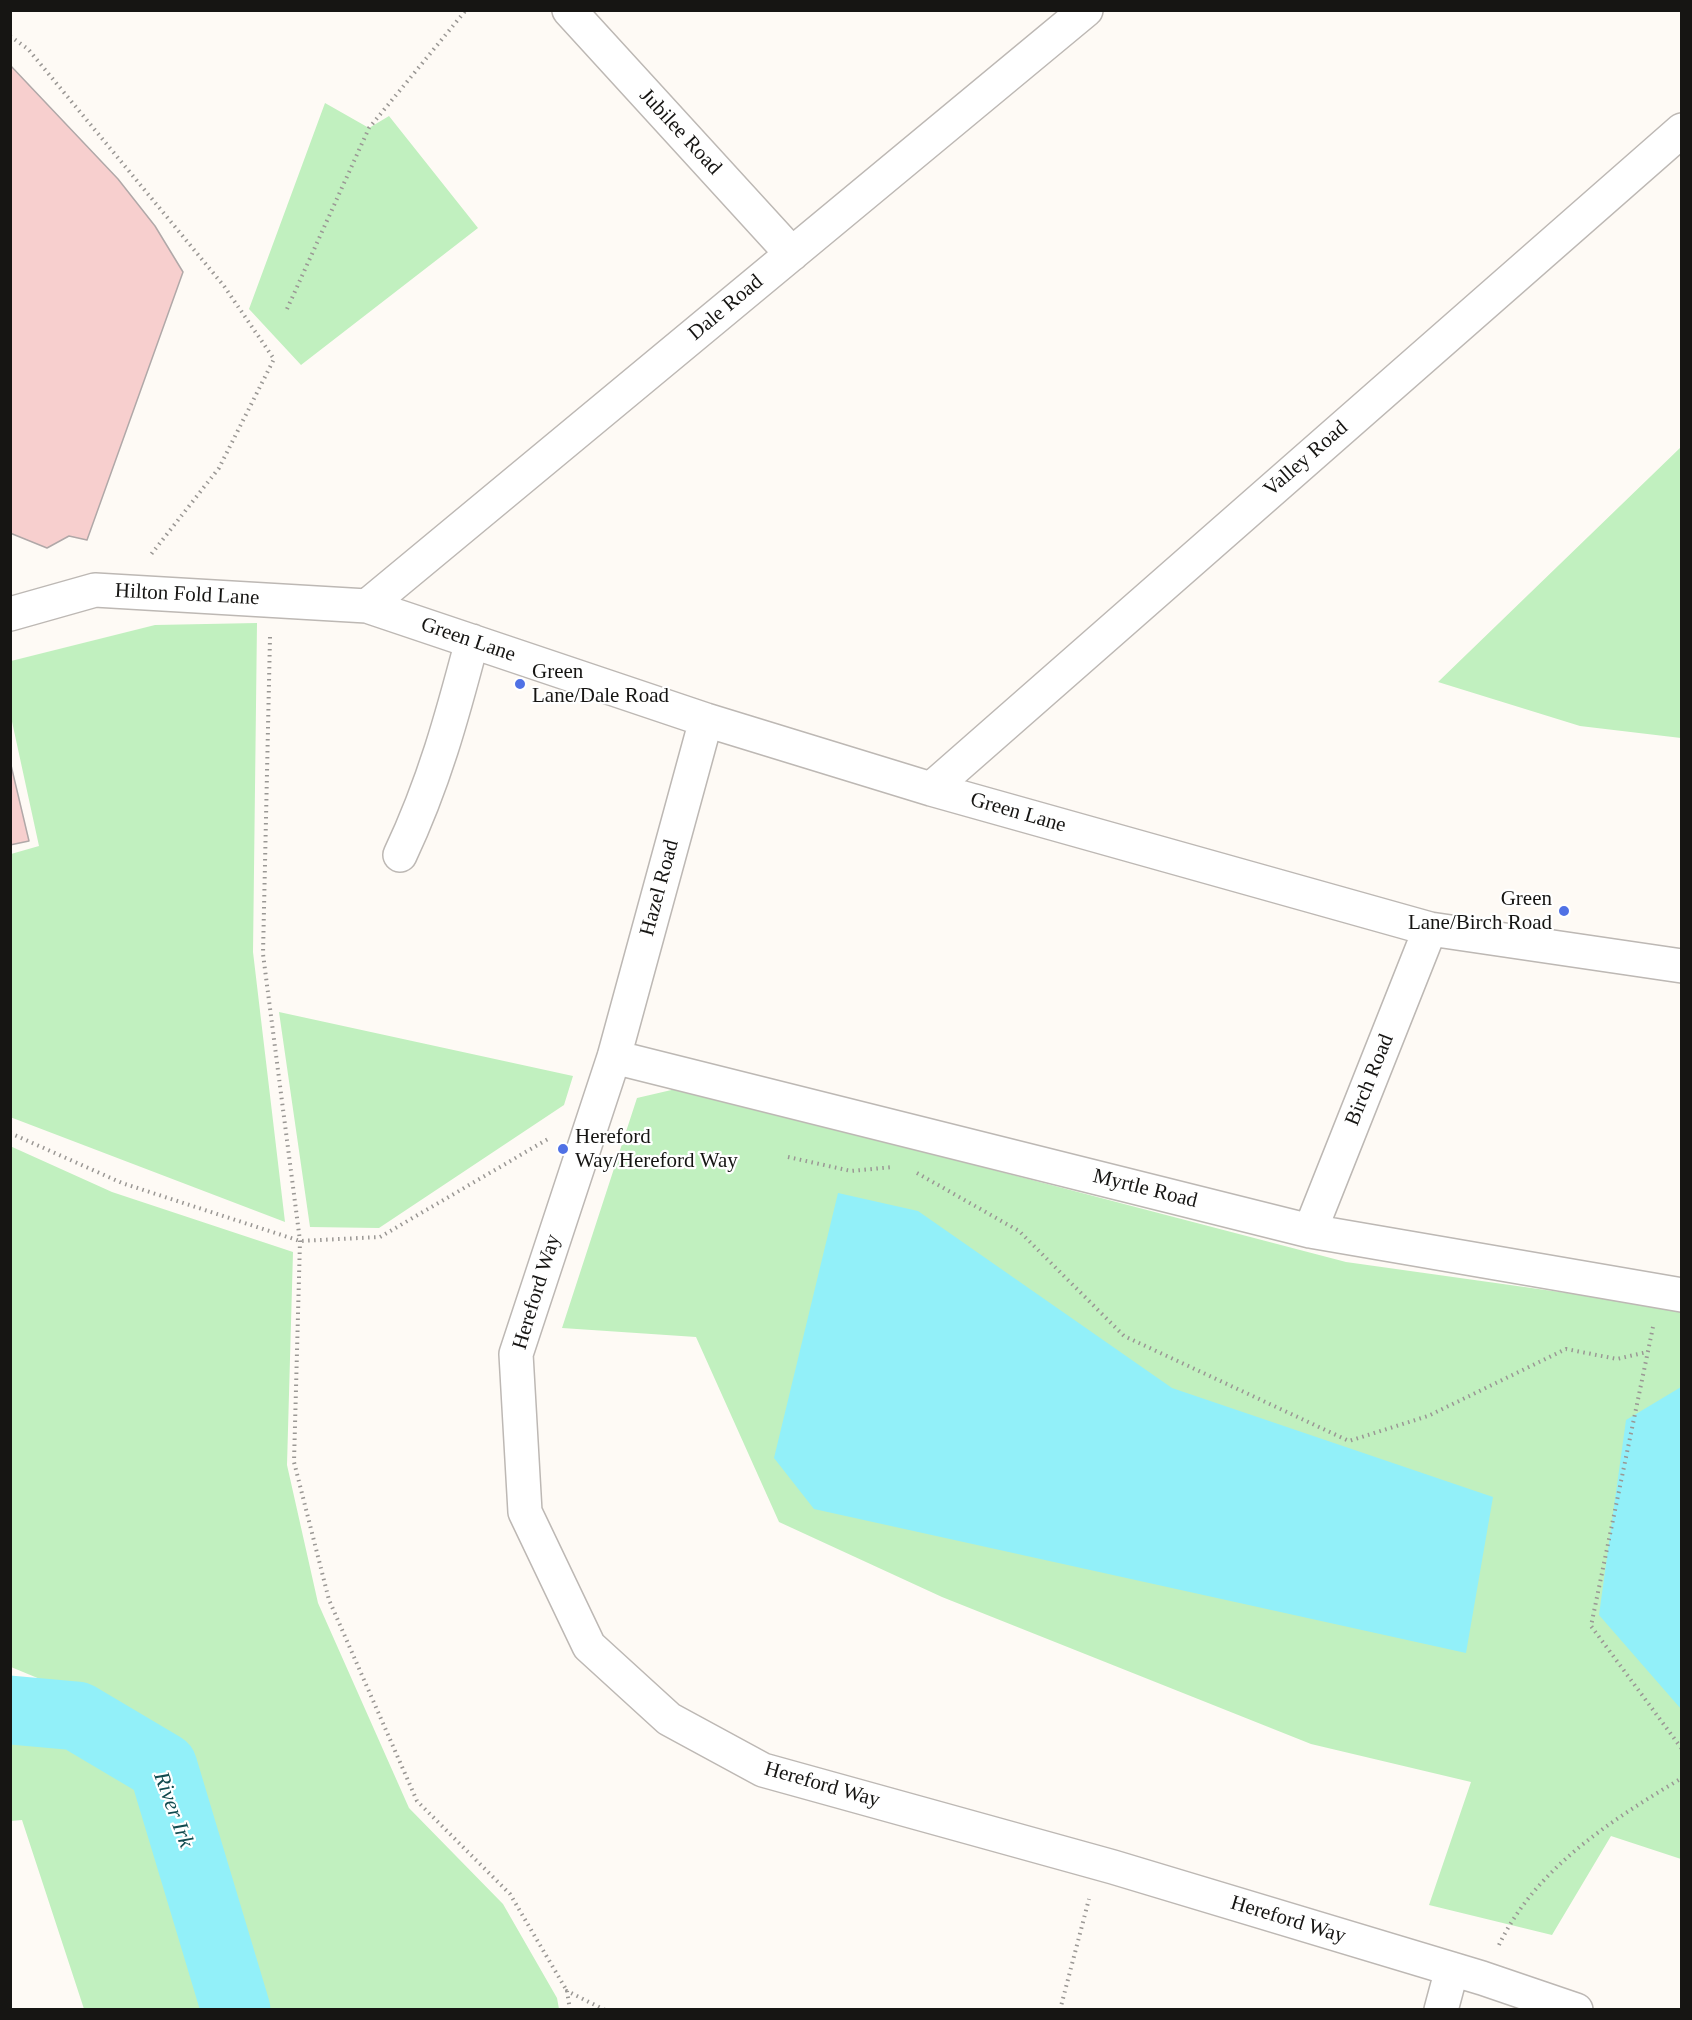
<!DOCTYPE html>
<style>
body{margin:0}
#map{position:relative;width:1692px;height:2020px;overflow:hidden;background:#fefaf5;font-family:"Times New Roman",serif}
canvas{display:block}
.frame{position:absolute;inset:0;border:12px solid #161513;pointer-events:none}
</style>
<div id="map">
<canvas width="1692" height="2020"></canvas>
<div class="frame"></div>
</div>
<script>
const ctx = document.querySelector('canvas').getContext('2d');
ctx.lineJoin = 'round';
function fill(path, color) { ctx.fillStyle = color; ctx.fill(path, 'evenodd'); }
function strokePath(path, color, width, dash) { ctx.strokeStyle = color; ctx.lineWidth = width; ctx.lineCap = dash ? 'butt' : 'round'; ctx.setLineDash(dash || []); ctx.stroke(path); }
function drawText(font, color, halo, rows, align = 'center') {
  ctx.font = font + ' "Times New Roman",serif'; ctx.lineWidth = 4.5; ctx.setLineDash([]); ctx.textBaseline = 'middle'; ctx.strokeStyle = halo; ctx.fillStyle = color; for (const [text, x, y, turn = 0] of rows) {
    ctx.save(); ctx.translate(x, y); ctx.rotate((+turn || 0) * Math.PI / 180); ctx.textAlign = isNaN(turn) ? turn : align; if (halo) ctx.strokeText(text, 0, 0); ctx.fillText(text, 0, 0); ctx.restore();
  }
}
const green = new Path2D(`
 M325,103l44,25 20,-12 89,112 -177,137 -52,-56z
 M1681,447v291l-101,-12 -142,-44z
 M257,623l-4,329 32,270 -275,-105 1,-263 28,-8 -28,-129v-56l144,-36z
 M279,1012l294,64 -9,29 -185,123 -69,-1z
 M680,1088l666,174 335,47v550l-70,-23 -59,99 -123,-30 42,-123 -160,-38 -369,-147 -163,-75 -83,-185 -134,-9 75,-230z
 M10,1146l102,46 181,60 -6,213 31,138 91,205 94,96 54,94 2,11h-293l-62,-212 -19,-34 -23,-23 -69,-39 -82,-34z
 M11,1733l62,8 43,16 29,28 66,224h-127l-62,-189 -11,1z`);
const water = new Path2D(`
 M838,1193l80,18 254,177 321,109 -27,156 -652,-144 -40,-51z
 M1681,1387v322l-82,-94 27,-195z`);
const river = new Path2D(`
 M10,1710l67,6 86,51 73,243`);
const building = new Path2D(`
 M10,65l108,114 37,47 28,46 -96,268 -18,-4 -22,12 -37,-15z
 M10,761l19,80 -19,4z`);
const path = new Path2D(`
 M10,36l18,13 196,237 50,73 -55,109 -70,89
 M287,309l82,-181 97,-118
 M270,637l-7,317 37,287 -6,221 35,138 88,201 93,93 57,97
 M10,1133l112,50 178,58 80,-4 168,-98
 M788,1157l63,14 42,-4
 M917,1173l102,58 105,105 225,105 79,-25 138,-67 51,10 30,-7
 M1653,1327l-62,299 91,123
 M1499,1945c37,-77 111,-124 183,-167
 M570,2010l-3,-19 38,19
 M1060,2010l29,-111`);
const minor = new Path2D(`
 M569,10l223,244
 M367,606l719,-596
 M10,614l85,-24 272,16 339,114 225,69 499,140 252,37
 M706,720l-92,337 -98,297 9,158 64,134 80,73 94,51 350,97 369,111 94,32
 M931,789l751,-659
 M400,855c34,-72 52,-138 72,-214
 M614,1057l696,174 372,64
 M1310,1231l120,-302
 M1441,2010l11,-41`);
const markers = [
 [520,684,6,"#5071e5"],
 [1564,911,6,"#5071e5"],
 [563,1149,6,"#5071e5"]
];
const streetNames = [
 ["Jubilee Road",680,132,47],
 ["Dale Road",726,308,-40],
 ["Valley Road",1306,459,-41],
 ["Hilton Fold Lane",187,595,3],
 ["Green Lane",468,640,19],
 ["Green Lane",1018,813,16],
 ["Hazel Road",660,888,-75],
 ["Birch Road",1370,1080,-68],
 ["Myrtle Road",1145,1189,14],
 ["Hereford Way",537,1292,-73],
 ["Hereford Way",822,1785,16],
 ["Hereford Way",1288,1920,17]
];
const poiNames = [
 ["Green",532,672],
 ["Lane/Dale Road",532,696],
 ["Green",1552,899,"right"],
 ["Lane/Birch Road",1552,923,"right"],
 ["Hereford",575,1137],
 ["Way/Hereford Way",575,1161]
];
const waterNames = [
 ["River Irk",173,1810,70]
];
fill(green, '#c1f0bf');
fill(water, '#92f0f9');
strokePath(river, '#92f0f9', 69);
fill(building, '#f7cfce');
strokePath(building, '#b0a8a8', 1.5);
strokePath(minor, '#bdb8b4', 36);
strokePath(path, '#9a9794', 4, [1.5, 4.5]);
strokePath(minor, '#fff', 33);
for (const [x, y, r, color] of markers) { const dot = new Path2D(); dot.arc(x, y, r, 0, 2 * Math.PI); ctx.fillStyle = color; ctx.fill(dot); strokePath(dot, '#fff', 2); }
drawText('21px', '#161513', '#fff', streetNames);
drawText('21px', '#161513', '#fff', poiNames, 'left');
drawText('italic 22px', '#114b4f', '#fff', waterNames);
</script>
